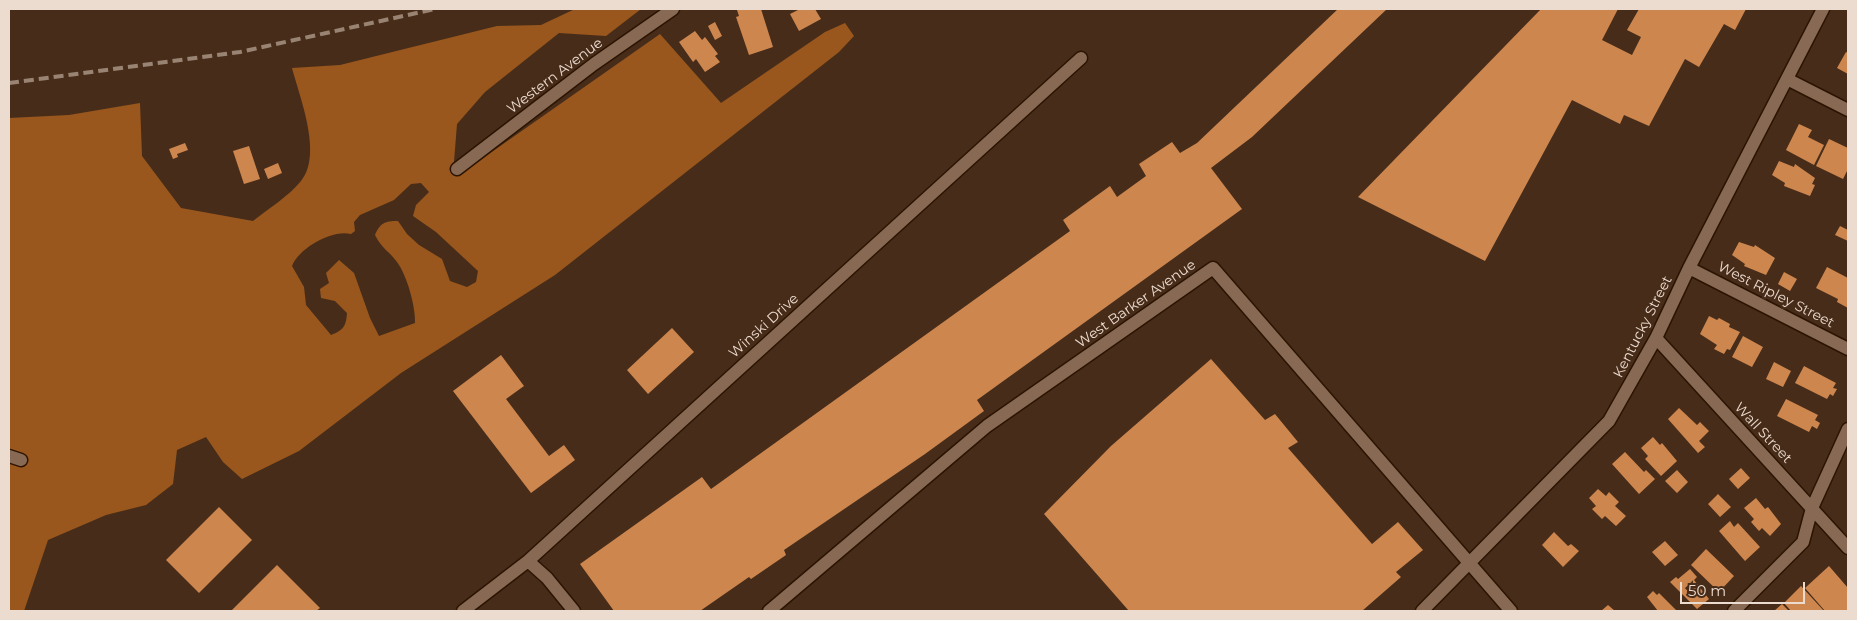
<!DOCTYPE html>
<style>
body{margin:0}
#map{position:relative;width:1857px;height:620px;overflow:hidden;background:#472d19;font-family:Montserrat,sans-serif}
canvas{display:block}
.frame{position:absolute;inset:0;border:10px solid #ecdbcf;pointer-events:none}
.scale{position:absolute;left:1680px;top:582px;width:125px;height:22px;box-sizing:border-box;border:2px solid #ecdbcf;border-top:0;padding-left:6px;font-size:15px;line-height:18px;white-space:nowrap;color:#ecdbcf;-webkit-text-stroke:4px #472d19;paint-order:stroke}
</style>
<div id="map">
<canvas width="1857" height="620"></canvas>
<div class="frame"></div>
<div class="scale">50 m</div>
</div>
<script>
const ctx = document.querySelector('canvas').getContext('2d');
ctx.lineJoin = 'round';
function fill(path, color) { ctx.fillStyle = color; ctx.fill(path, 'evenodd'); }
function strokePath(path, color, width, dash) { ctx.strokeStyle = color; ctx.lineWidth = width; ctx.lineCap = dash ? 'butt' : 'round'; ctx.setLineDash(dash || []); ctx.stroke(path); }
function drawText(font, color, halo, rows, align = 'center') {
  ctx.font = font + ' Montserrat,sans-serif'; ctx.lineWidth = 5; ctx.setLineDash([]); ctx.textBaseline = 'middle'; ctx.strokeStyle = halo; ctx.fillStyle = color; for (const [text, x, y, turn = 0] of rows) {
    ctx.save(); ctx.translate(x, y); ctx.rotate((+turn || 0) * Math.PI / 180); ctx.textAlign = isNaN(turn) ? turn : align; if (halo) ctx.strokeText(text, 0, 0); ctx.fillText(text, 0, 0); ctx.restore();
  }
}
const forest = new Path2D(`
 M575,9h66l-35,27 -47,-3 -74,59 -28,32 -4,50 13,-4 194,-136 61,69 104,-71 20,-9 9,13 -15,16 -284,223 -154,98 -102,78 -57,28 -19,-17 -17,-25 -29,13 -4,34 -27,21 -40,10 -58,25 -24,71h-15v-493l60,-3 71,-12 2,53 39,52 72,13c15,-12 36,-25 48,-40 22,-26 -1,-83 -9,-113l48,-3 157,-39 44,-1zM421,183l8,9 -13,13 -3,11 23,16 42,39 -2,11 -9,5 -17,-6 -8,-22 -23,-14 -12,-11 -9,-13c-13,0 -18,2 -23,14 7,14 14,16 22,27 10,13 19,46 18,61l-36,13 -9,-18 -16,-45 -15,-13 -13,13 3,10 -9,6 1,9 14,3 12,12c-1,13 -3,17 -16,22l-25,-30 -2,-18 -12,-21c7,-18 40,-37 59,-32l4,-3 -1,-9 6,-7 34,-15 17,-16z`);
const building = new Path2D(`
 M743,9h18l12,38 -24,8 -13,-38 3,-1 -2,-6z
 M800,9h15l6,10 -22,12 -9,-17z
 M1338,9h49l-135,128 -41,31 31,41 -265,191 7,11 -59,43 -141,96 2,5 -35,24 -2,-2 -49,34h-86l-34,-47 122,-87 9,12 359,-258 -7,-11 47,-34 7,11 29,-21 -7,-12 33,-22 8,11 17,-10z
 M1541,9h77l-16,31 30,15 9,-18 -14,-7 12,-21h107l-11,21 -11,-6 -25,43 -14,-8 -36,67 -25,-11 -4,9 -48,-24 -87,161 -127,-64z
 M715,22l7,14 -7,4 -7,-14z
 M695,31l7,9 3,-3 13,17 -3,2 5,6 -15,10 -9,-13 -3,3 -14,-20z
 M1846,52l2,1v21l-11,-6z
 M1799,124l13,6 -4,7 16,8 -10,20 -28,-15z
 M1829,139l19,9v21l-5,10 -27,-13z
 M185,143l3,7 -11,4 1,3 -5,2 -4,-10z
 M249,146l11,33 -16,5 -11,-33z
 M1779,161l15,6 1,-3 20,14 -3,6 3,1 -5,11 -26,-10 1,-3 -13,-8z
 M278,163l4,10 -14,6 -4,-10z
 M1840,226l8,4v11l-13,-6z
 M1739,242l15,5 1,-2 20,13 -9,17 -22,-9 1,-2 -13,-9z
 M1827,267l21,11v30l-11,-6 1,-3 -22,-11z
 M1784,272l13,7 -7,12 -12,-7z
 M1709,316l8,4 2,-2 11,6 -1,3 11,5 -10,18 -3,-1 -3,5 -10,-5 3,-4 -17,-11z
 M672,328l22,24 -46,42 -21,-24z
 M1743,336l20,11 -11,20 -20,-10z
 M501,355l23,31 -18,13 43,57 15,-11 11,15 -44,33 -78,-102z
 M1211,359l54,61 10,-6 23,28 -10,6 84,96 26,-22 25,28 -27,22 5,5 -39,34h-233l-85,-97 67,-68z
 M1774,362l17,9 -8,16 -17,-8z
 M1804,366l32,17 -3,5 4,1 -4,7 -3,-2 -3,5 -32,-16z
 M1786,399l32,16 -3,5 5,3 -3,6 -5,-3 -3,6 -32,-16z
 M1679,408l18,17 3,-3 9,9 -10,10 6,6 -7,6 -30,-34z
 M1653,437l7,8 2,-2 15,18 -16,15 -16,-17 3,-3 -7,-8z
 M1625,452l19,20 2,-2 9,9 -16,15 -27,-30z
 M1741,468l9,10 -12,11 -9,-10z
 M1677,470l11,12 -11,11 -12,-12z
 M1598,489l8,7 3,-4 10,10 -4,4 11,10 -10,10 -11,-10 -3,3 -10,-10 4,-3 -7,-8z
 M1718,494l13,13 -11,10 -12,-13z
 M1756,498l9,11 3,-2 13,17 -11,12 -8,-8 -3,3 -8,-9 3,-3 -10,-11z
 M219,507l33,33 -53,53 -33,-33z
 M1730,521l4,6 4,-4 22,24 -15,14 -26,-30z
 M1554,532l14,14 3,-2 8,7 -16,16 -21,-22z
 M1665,541l13,14 -13,11 -13,-14z
 M1706,549l28,27 -15,16 -28,-27z
 M277,565l43,43 -4,3h-85z
 M1829,566l19,22v23h-23l-20,-23z
 M1690,569l7,8 -3,3 15,19 -12,10 -27,-27 6,-5 2,2z
 M1801,586l23,25h-33l-7,-8z
 M1653,591l4,4 2,-2 18,18h-19l-11,-14z
 M1782,604l7,7h-15z
 M1608,605l7,6h-14z`);
const street = new Path2D(`
 M1787,79l61,31
 M457,169l137,-105 79,-55
 M1689,268l159,81
 M1656,338l192,210
 M9,456l12,4
 M528,561l19,17 27,33
 M463,611l65,-50 553,-503
 M769,611l218,-185 226,-158 298,343
 M1422,611l187,-190 47,-83 33,-70 134,-259
 M1734,611l69,-69 9,-34 36,-79`);
const rail = new Path2D(`
 M9,83l231,-31 195,-43`);
const streetNames = [
 ["Western Avenue",555,76,-37],
 ["West Ripley Street",1776,295,27],
 ["West Barker Avenue",1136,304,-35],
 ["Winski Drive",764,326,-42],
 ["Kentucky Street",1643,327,-63],
 ["Wall Street",1763,433,47]
];
fill(forest, '#9a571d');
fill(building, '#ce864f');
strokePath(street, '#2c1402', 15);
strokePath(street, '#876954', 12);
strokePath(rail, '#998373', 4, [10, 5]);
drawText('14px', '#ecdbcf', '#472d19', streetNames);
</script>
